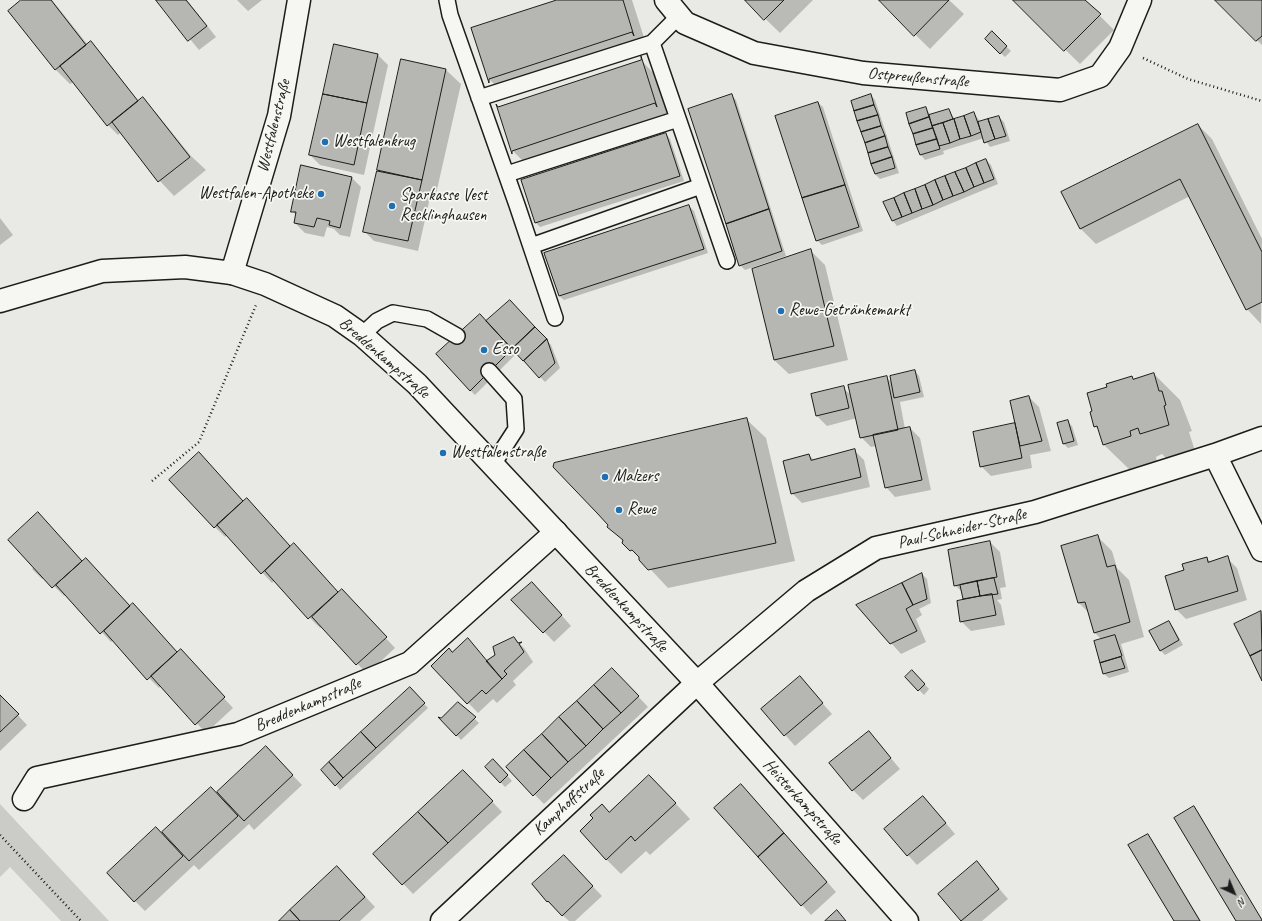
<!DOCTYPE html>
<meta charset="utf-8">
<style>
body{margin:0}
#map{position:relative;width:1262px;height:921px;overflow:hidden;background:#e9e9e5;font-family:Caveat,sans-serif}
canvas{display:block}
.north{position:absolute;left:1214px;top:873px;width:40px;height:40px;-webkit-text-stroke:3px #f6f6f2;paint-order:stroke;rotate:136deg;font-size:11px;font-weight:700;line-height:16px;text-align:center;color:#1c1c1c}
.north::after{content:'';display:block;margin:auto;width:14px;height:18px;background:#1c1c1c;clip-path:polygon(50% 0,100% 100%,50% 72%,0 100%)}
</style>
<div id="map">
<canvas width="1262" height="921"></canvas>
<div class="north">N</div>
</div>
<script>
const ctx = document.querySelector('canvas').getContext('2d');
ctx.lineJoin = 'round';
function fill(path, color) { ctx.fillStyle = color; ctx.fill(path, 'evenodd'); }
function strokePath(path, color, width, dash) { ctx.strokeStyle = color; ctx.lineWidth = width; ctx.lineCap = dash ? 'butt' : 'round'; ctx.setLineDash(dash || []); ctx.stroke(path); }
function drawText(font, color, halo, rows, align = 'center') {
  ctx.font = font + ' Caveat,sans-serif'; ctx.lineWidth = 3.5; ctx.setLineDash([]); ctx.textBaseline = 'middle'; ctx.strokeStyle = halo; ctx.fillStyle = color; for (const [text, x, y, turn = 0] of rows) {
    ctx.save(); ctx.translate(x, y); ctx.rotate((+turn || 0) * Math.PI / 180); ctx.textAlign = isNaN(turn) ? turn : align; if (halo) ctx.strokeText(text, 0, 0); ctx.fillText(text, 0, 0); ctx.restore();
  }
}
const green = new Path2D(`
 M0,804l109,117h-48l-51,-54 -10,10z`);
const shadow = new Path2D(`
 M23,0h29l36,45 3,-2 10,10 38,49 4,-3 14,15 34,42 15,14 -32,26 -14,-15 -39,-49 -3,3 -10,-10 -34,-43 -4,2 -14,-14 -47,-59z
 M158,0h29l29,37 -17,13z
 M237,0h25l-14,11z
 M560,0h72l15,47 -144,46 -14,-14z
 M746,0h67l-33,33z
 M880,0h69l15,14 -34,35z
 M1014,0h70l30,30 -34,34z
 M1216,0h46v45z
 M992,33l19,18 -6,6 -19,-18z
 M378,55l10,10 -24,110 -44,-10 -10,-10z
 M402,60l44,10 15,14 -25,110 -5,-1 -13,58 -44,-10 -10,-10z
 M642,61l14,15 14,42 -143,47 -15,-15z
 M731,95l5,5 50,156 -41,14 -5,-5z
 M871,95l4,5 24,73 -19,6 -5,-5 -23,-73z
 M818,103l5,4 40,124 -41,14 -5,-5z
 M926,108l5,8 18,-6 6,10 19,-7 7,10 18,-6 5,5 6,19 -20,6 -6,-9 -41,13 1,3 -19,6 -4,-5 -14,-41z
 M1198,125l14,14 50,100 -1,85 -14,-15 -57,-113 -94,48 -15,-15 -18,-37z
 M666,134l4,5 14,42 -144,46 -4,-4z
 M986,160l5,5 7,19 -101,42 -4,-5 -8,-19z
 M351,177l10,10 -11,50 -10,-2 -6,-6 -7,-2 -3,10 -19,-4 -10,-10 1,-8 -4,-4z
 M689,206l5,5 14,42 -144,47 -5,-4z
 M0,218l13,17 -13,10z
 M810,250l15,15 23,95 -59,14 -15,-14z
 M520,311l31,34 9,23 -15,14 -28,-29 -42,42 -5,-5 16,-67z
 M915,371l4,5 5,21 -24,5 5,27 5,-1 10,10 11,52 -36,7 -9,-10 -10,-41 -5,1 -10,-10 -4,-19 -30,8 -10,-10 -5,-21 31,-7 9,8 35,-18 5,5z
 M1154,374l26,26 12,31 -3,1 6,19 -28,8 -5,-5 -6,3 1,5 -27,8 -27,-26 -3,-13 -5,-5 14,-39 23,-10 2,3z
 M1029,397l10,10 12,44 -21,4 2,13 -41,8 -10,-10 35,-42z
 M746,419l20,19 29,123 -127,27 -114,-122z
 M1067,421l5,5 6,19 -10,3 -5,-5z
 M854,450l10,10 6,27 -68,16 -10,-10 17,-38 5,5z
 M208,464l36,38 12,8 35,38 12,7 35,38 13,8 44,47 -28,26 -44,-48 -3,2 -10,-10 -35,-38 -3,3 -45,-48 -2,2 -10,-10z
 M47,524l35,38 48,45 12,8 36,38 12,8 43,47 -27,25 -45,-47 -2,2 -10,-10 -35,-38 -3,2 -45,-48 -2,2 -19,-19 -3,2 -10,-10 3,-3z
 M1097,536l15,15 5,17 12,12 15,57 -23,7 8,28 -20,6 -5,-4 -9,-32 7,-2 -7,-7 -6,-20 -10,-10 -17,-57z
 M990,542l10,10 6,35 -6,1 2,11 -5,1 4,5 4,20 -34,6 -10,-10 4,-21 -2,-7 -8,-8z
 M1206,558l5,4 16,-4 10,10 10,32 -61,19 -10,-10 9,-39z
 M922,574l5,5 4,24 -12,6 3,6 -6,4 10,23 -25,12 -44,-49z
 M542,593l29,33 -17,16 -41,-43z
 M1260,612l2,2v65z
 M1168,622l5,5 10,18 -18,10 -4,-4z
 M514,638l10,10 9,14 -20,19 3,4 -19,18 -4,-4 -15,14 -45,-47 19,-13 16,-14 19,23z
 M912,671l17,18 -5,6 -18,-18z
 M800,678l32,36 -37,32 -32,-36z
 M622,679l26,28 -104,97 -10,-10z
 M410,689l18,19 -88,82 -4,-5z
 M0,696l27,29 -27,26z
 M458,703l21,20 -18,17 -19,-21z
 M869,732l31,37 -37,31 -10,-10z
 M266,748l36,37 -48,45 -5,-6 -50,46 -5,-5 -49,46 -10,-10 27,-67 49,-46 6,6z
 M498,765l14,16 -7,6 -19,-20z
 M473,781l29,31 -89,82 -38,-40z
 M664,791l26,28 -40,36 -4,-4 -25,23 -15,-15 4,-46z
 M751,795l85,97 -25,23 -9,-10z
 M1194,807l4,5 64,109h-24z
 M933,808l22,26 -38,31 -9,-10z
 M1148,835l4,5 49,81h-26z
 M977,863l31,36 -26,22h-20l-22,-27z
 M574,867l28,29 -27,25h-6l-21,-19 -13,-17z
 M347,877l28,30 -15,14h-80z`);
const building = new Path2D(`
 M21,0h30l35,45 -31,25 -47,-59z
 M156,0h30l21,26 -19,15z
 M557,0h66l11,36 -2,-4 -143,47v4l-18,-55z
 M745,0h39l-20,20z
 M879,0h70l-35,36z
 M1013,0h72l16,14 -37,37z
 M1215,0h47v36l-6,5z
 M992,31l15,15 -7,8 -15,-15z
 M91,41l47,60 -31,25 -47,-60z
 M334,44l44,10 -11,49 -44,-9z
 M641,56l16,51 -2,-4 -143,48v3l-16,-50 2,3 143,-47z
 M401,59l45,10 -24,111 -45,-10z
 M323,94l44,9 -13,62 -45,-10z
 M732,94l37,115 -43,15 -38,-115z
 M871,94l3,11 -20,6 -3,-10z
 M143,97l47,60 -32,25 -46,-60z
 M818,102l27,83 -43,13 -27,-82z
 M874,105l4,10 -21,6 -3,-10z
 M926,107l3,10 -20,7 -3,-11z
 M949,109l4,10 -21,7 -3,-11z
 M974,112l7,20 -10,4 -7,-20z
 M878,115l3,11 -20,6 -4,-11z
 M964,116l7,20 -11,3 -6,-20z
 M999,116l7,20 -11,3 -7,-20z
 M929,117l4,11 -20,6 -4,-10z
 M954,119l6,20 -10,4 -7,-20z
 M988,119l7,20 -11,4 -6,-21z
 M943,123l7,20 -11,3 -7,-20z
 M1198,124l64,128v50l-16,8 -66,-131 -100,50 -19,-37z
 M881,126l4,10 -20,7 -4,-11z
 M933,128l4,11 -21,6 -3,-11z
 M666,133l14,43 -145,47 -14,-43z
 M885,136l3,11 -20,6 -3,-10z
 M937,139l3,10 -20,6 -4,-10z
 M888,147l4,10 -21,7 -3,-11z
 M892,157l3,11 -20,6 -4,-10z
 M986,159l8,20 -10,4 -8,-20z
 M976,163l8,20 -10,4 -8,-19z
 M301,165l51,12 -12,51 -11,-3 1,-4 -13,-3 -3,9 -20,-4 2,-11h-5z
 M966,168l8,19 -10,5 -9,-20z
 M377,171l45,9 -14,61 -45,-9z
 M955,172l9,20 -11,4 -8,-20z
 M945,176l8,20 -10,4 -8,-20z
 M935,180l8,20 -10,5 -8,-20z
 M845,185l14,42 -43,14 -14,-43z
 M925,185l8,20 -11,4 -7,-20z
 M915,189l7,20 -10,4 -8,-20z
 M904,193l8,20 -10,4 -8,-19z
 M894,198l8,19 -10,4 -9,-19z
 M689,205l15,44 -145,47 -15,-43z
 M769,209l13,42 -43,15 -13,-42z
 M811,249l23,97 -60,14 -22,-91z
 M510,300l25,27 -23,22 -26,-28z
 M480,314l32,35 -42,42 -34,-37z
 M535,327l12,12 -24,22 -11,-12z
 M547,339l8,24 -16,15 -15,-17z
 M915,370l5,22 -26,6 -4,-22z
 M1154,373l5,18h3l4,14 -2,1 5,19 -29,9 -2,-6 -8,3 1,5 -28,9 -6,-19 -3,1 -4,-15 2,-1 -5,-18 20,-6 -1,-3 26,-8 1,3z
 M887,376l11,54 -38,8 -12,-53z
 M844,386l5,22 -33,8 -5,-22z
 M1029,396l13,45 -22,5 -10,-45z
 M747,418l29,125 -128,27 -9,-10v-3l-7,-7 -2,1 -8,-8 1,-3 -16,-13 1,-2 -11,-12 -44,-46 1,-4z
 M1068,420l6,21 -11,3 -6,-21z
 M1015,423l7,35 -42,9 -7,-35z
 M910,427l12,53 -37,8 -12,-53z
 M855,449l6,28 -70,17 -8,-33 26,-7 2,6z
 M199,452l44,49 -29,27 -45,-48z
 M247,498l43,48 -29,28 -44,-49z
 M38,512l44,49 -30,27 -44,-48z
 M1098,535l9,32 8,-2 15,57 -36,11 -9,-31 -7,1 -17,-57z
 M990,541l7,36 -43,9 -6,-36z
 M294,543l44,49 -30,27 -43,-48z
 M1228,556l10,35 -63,19 -10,-34 19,-6 -2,-6 25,-7 1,5z
 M86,558l44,48 -30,28 -44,-49z
 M922,573l5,26 -14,6 -11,-22z
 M994,578l4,16 -18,2 -3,-15z
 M977,581l3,15 -17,3 -3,-14z
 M532,582l30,33 -19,18 -32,-33z
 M902,583l11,22 -7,4 11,22 -27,13 -34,-39z
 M342,589l45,48 -31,28 -44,-48z
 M992,594l4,21 -36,7 -3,-21z
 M133,603l44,49 -30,28 -43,-49z
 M1261,611l1,39 -12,6 -16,-32z
 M1169,621l10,19 -19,11 -11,-20z
 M1115,635l7,21 -22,7 -6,-22z
 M514,637l4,6 4,-1 -3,2 5,8 -20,19 3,3 -5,5 -16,-18 9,-6 -2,-8z
 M468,638l34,41 -16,15 -4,-4 -15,14 -36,-38 18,-18 3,4z
 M181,649l44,48 -30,28 -44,-49z
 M1262,650v31l-12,-25z
 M1121,657l4,11 -22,6 -3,-11z
 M612,668l27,28 -18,17 -27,-28z
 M912,670l13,14 -7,7 -13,-14z
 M800,676l23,27 -39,33 -23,-27z
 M594,685l27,28 -18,16 -26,-28z
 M410,687l15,16 -49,45 -15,-16z
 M0,695l19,19 -19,18z
 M577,701l26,28 -17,17 -27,-29z
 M458,702l18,15 -20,19 -18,-19 3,1z
 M559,717l27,29 -18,16 -26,-28z
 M869,731l22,27 -39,33 -23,-28z
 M361,732l15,16 -33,30 -14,-16z
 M542,734l26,28 -17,16 -27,-28z
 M266,746l27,29 -49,46 -27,-29z
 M524,750l27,28 -18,18 -27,-29z
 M493,759l15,16 -8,8 -15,-16z
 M329,762l14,16 -8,8 -14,-16z
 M463,770l30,31 -45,42 -30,-31z
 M649,775l27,28 -41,38 -4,-5 -25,24 -26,-29 13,-13 -3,-3 12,-11 7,8z
 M741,784l43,49 -26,24 -44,-49z
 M211,787l27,29 -49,45 -27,-29z
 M923,796l23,27 -39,33 -23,-27z
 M1194,806l68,114v1h-26l-62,-103z
 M418,812l30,31 -46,42 -29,-31z
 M156,827l27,29 -49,46 -27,-29z
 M784,833l43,49 -26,24 -43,-49z
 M1148,834l52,87h-26l-46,-76z
 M564,855l29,31 -31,30 -14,-15 -1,1 -15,-18z
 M977,861l22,28 -38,32 -23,-27z
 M337,866l28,31 -26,24h-39l-10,-11z
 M290,910l10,11h-21z
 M837,910l9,11h-21z`);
const path = new Path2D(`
 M1143,58l45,21 74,22
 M152,481l47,-39 57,-137
 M0,835l81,86`);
const service = new Path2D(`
 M447,0l3,15 67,190 38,113
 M679,16l-27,27 75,218
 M479,98l173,-55
 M507,174l171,-55
 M531,246l170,-60
 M362,335l15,-14 16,-8 34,6 30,17
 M489,371l25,28 2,30 -24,37`);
const minor = new Path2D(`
 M666,0l19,23 69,30 109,20 197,17 40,-14 20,-28 20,-48
 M232,273l47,-157 20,-116
 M1215,455l47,95
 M24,799l13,-21 201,-44 172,-71 146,-131
 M442,921l255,-238 109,-92 70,-43 159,-36 180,-57 47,-17`);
const tertiary = new Path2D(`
 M0,301l102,-30 83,-4 47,6 33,11 70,32 27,19 55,49 280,299 210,238`);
const markers = [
 [325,142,4,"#1f6fb2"],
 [321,194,4,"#1f6fb2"],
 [392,206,4,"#1f6fb2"],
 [781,311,4,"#1f6fb2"],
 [484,350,4,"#1f6fb2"],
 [443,453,4,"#1f6fb2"],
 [605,477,4,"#1f6fb2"],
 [619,510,4,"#1f6fb2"]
];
const streetNames = [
 ["Ostpreußenstraße",918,78,5],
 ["Westfalenstraße",274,126,-76],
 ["Breddenkampstraße",384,358,41],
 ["Paul-Schneider-Straße",962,529,-13],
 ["Breddenkampstraße",626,608,47],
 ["Breddenkampstraße",308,705,-23],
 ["Kamphoffstraße",569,802,-43],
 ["Heisterkampstraße",802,802,48]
];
const poiNames = [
 ["Westfalenkrug",333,142],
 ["Westfalen-Apotheke",313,194,"right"],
 ["Sparkasse Vest",400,196],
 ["Recklinghausen",400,216],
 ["Rewe-Getränkemarkt",789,311],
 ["Esso",492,350],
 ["Westfalenstraße",451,453],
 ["Malzers",613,477],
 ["Rewe",627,510]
];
fill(green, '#cbcbc7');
fill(shadow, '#0003');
fill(building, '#b6b6b3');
strokePath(building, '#1c1c1c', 1);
strokePath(service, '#1c1c1c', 18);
strokePath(minor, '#1c1c1c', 25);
strokePath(tertiary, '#1c1c1c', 25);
strokePath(path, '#1c1c1c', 2.5, [1, 3]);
strokePath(service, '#f6f6f2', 15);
strokePath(minor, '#f6f6f2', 22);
strokePath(tertiary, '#f6f6f2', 22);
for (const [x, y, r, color] of markers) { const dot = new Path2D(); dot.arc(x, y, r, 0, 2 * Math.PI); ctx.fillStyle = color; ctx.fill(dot); strokePath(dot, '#f6f6f2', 1.5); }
drawText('17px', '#1c1c1c', '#f6f6f2', streetNames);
drawText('17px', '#1c1c1c', '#f6f6f2', poiNames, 'left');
</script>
